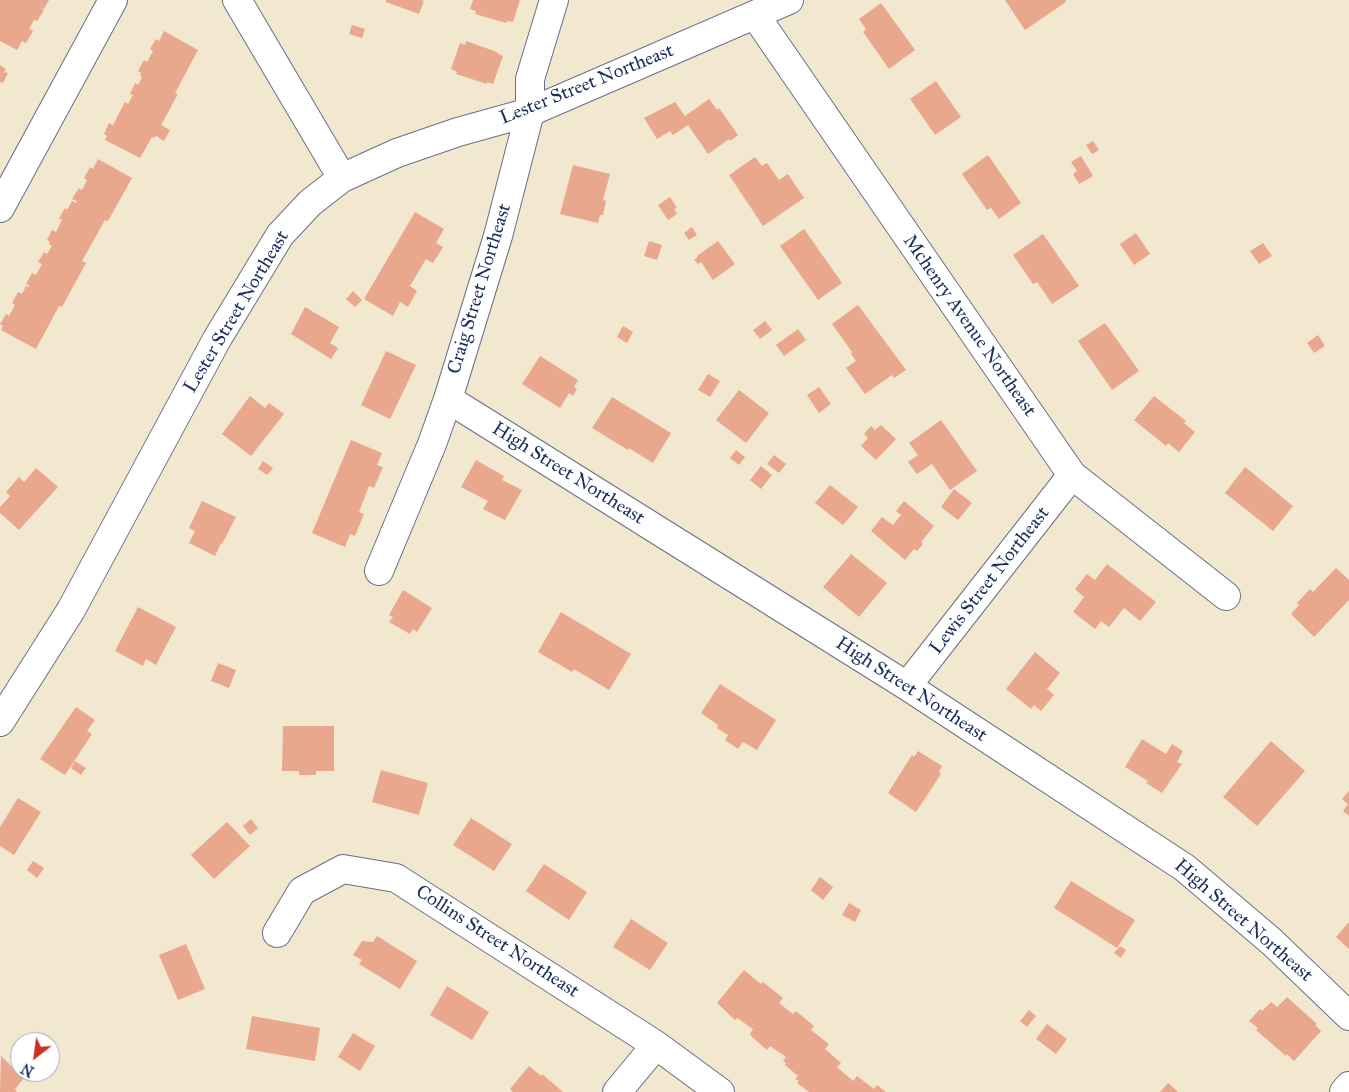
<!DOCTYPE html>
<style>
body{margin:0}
#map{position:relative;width:1349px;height:1092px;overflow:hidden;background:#f1e8cf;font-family:"IM FELL Great Primer",serif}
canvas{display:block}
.north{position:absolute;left:10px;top:1032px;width:50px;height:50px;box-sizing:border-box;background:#fff;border:1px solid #a4acbf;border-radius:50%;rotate:210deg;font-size:14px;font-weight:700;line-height:20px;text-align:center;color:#1b2f5e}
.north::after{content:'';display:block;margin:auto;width:18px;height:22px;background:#c8321e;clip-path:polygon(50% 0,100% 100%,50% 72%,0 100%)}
</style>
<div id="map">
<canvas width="1349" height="1092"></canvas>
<div class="north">N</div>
</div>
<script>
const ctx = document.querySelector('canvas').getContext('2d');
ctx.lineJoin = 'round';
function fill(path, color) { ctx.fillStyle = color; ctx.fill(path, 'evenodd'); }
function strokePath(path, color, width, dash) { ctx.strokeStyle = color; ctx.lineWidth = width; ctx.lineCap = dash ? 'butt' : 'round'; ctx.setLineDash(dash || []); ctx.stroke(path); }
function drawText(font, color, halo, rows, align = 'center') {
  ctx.font = font + ' "IM FELL Great Primer",serif'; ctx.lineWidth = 4; ctx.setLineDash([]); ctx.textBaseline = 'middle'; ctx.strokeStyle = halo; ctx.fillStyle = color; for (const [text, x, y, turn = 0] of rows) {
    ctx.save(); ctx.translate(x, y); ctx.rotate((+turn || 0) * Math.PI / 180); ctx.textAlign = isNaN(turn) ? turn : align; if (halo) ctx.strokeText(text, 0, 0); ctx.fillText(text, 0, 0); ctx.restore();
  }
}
const building = new Path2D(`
 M0,0h49l-5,9 -4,-1 4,2 -7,11 -3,-1 -5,9 4,2 -7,12 -4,-2 -5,9 -17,-9z
 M386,0h35l3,1 -5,13 -33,-12z
 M473,0h47l-7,22 -6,-1 -1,2 -31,-9 1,-3 -6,-2z
 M1005,0h60l1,2 -41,28z
 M881,3l34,47 -26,19 -26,-37 3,-3 -7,-10z
 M352,25l13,4 -3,9 -13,-4z
 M164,31l34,19 -23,43 3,1 -17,31 9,5 -6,11 -8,-5 -2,2 -2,-1 -12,21 -35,-18 2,-4 -3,-2 5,-11 4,2 12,-23 3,2 5,-9 -3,-1 5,-11 3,2 4,-8 -2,-2 1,-2 -3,-2 6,-11 3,2 6,-11 -3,-2 6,-10 3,2z
 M466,41l31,11v1l6,3 -10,28 -6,-2v2l-31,-10 1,-2 -6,-3 9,-26 5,2z
 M0,65l6,4 -2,3 4,1 -5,10 -3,-1z
 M936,81l25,36 -26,18 -25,-36z
 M709,99l8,11 2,-2 19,27 -8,6 -1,-2 -21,15 -20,-29 -15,10 -3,-4 -13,8 -13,-21 31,-16 10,14z
 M1093,141l6,9 -7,4 -6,-9z
 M988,155l33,48 -22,16 -8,-11 -4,2 -25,-36z
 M1081,156l12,20 -14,8 -6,-10 4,-3 -6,-9z
 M755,157l7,9 5,-3 12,17 9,-6 16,24 -41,28 -34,-51z
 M98,159l34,19 -24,43 -3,-1 -23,41 4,2 -24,44 -3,-1 -23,43 -35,-19 2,-4 -3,-2 6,-10 3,2 6,-11 -3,-2 6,-11 4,2 4,-8 3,1 1,-1 -4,-2 6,-11 4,2 6,-11 -4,-2 6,-10 3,2 5,-8 -3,-2 1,-2 -3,-2 5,-10 4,2 6,-12 -3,-2 6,-10 2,2 5,-9 4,2 1,-2 -5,-2 7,-11 3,2 5,-10 -3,-2 6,-11 3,2z
 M573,165l37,9 -7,26 3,1 -3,14h-3l-2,8 -38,-9z
 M670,197l7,11 -3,1 3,5 -9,6 -10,-15z
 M415,212l29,17 -8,14 7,4 -10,16 -7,-4 -16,27 7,5 -9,16 -8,-5 -7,14 -29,-17z
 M692,227l5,8 -8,5 -5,-7z
 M804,229l38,54 -24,17 -38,-54z
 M1136,233l14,21 -16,11 -14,-21z
 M1043,234l36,52 -27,18 -15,-22 -4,2 -20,-29z
 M649,241l13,4 -5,15 -13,-4z
 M718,241l17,23 -22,16 -12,-18 -3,2 -4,-4 4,-3 -1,-1z
 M1263,243l9,13 -13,8 -9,-13z
 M353,291l9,9 -7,7 -9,-8z
 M858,305l48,65 -12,8 -2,-3 -27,19 -19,-26 10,-7 -5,-7 1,-2 -20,-28z
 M305,307l34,20 -9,16 8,5 -7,11 -40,-25z
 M765,321l7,9 -12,9 -7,-9z
 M1105,323l34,48 -27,19 -34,-49z
 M623,326l10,6 -6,11 -10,-6z
 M798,329l8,11 -22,16 -8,-11z
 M1318,335l7,11 -11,7 -7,-10z
 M386,351l30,14 -26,54 -29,-14z
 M540,356l38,24 -4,7 3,2 -4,7 -4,-3 -9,15 -38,-24z
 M708,374l12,7 -10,16 -12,-7z
 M819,387l12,17 -12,9 -12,-18z
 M739,390l30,23 -23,30 -30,-23z
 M250,396l15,12 4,-5 15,11 -33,42 -29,-22z
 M1154,396l32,25 -2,2 11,9 -16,20 -11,-9 -2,3 -32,-26z
 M612,397l59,36 -18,30 -24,-15 -1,2 -36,-22z
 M941,420l36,51 -27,19 -18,-26 -15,10 -9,-12 10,-7 -9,-12z
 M881,425l15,14 -20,21 -15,-14 7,-8 -4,-4 7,-8 4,4z
 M351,440l31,13 -5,12 6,2 -9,21 -5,-2 -10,26 5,2 -9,22 -5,-2 -5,13 -33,-14z
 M736,450l9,7 -6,8 -9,-7z
 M774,455l12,9 -7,9 -12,-9z
 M476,460l28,16 -2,4 20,10 -17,30 -22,-11 5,-8 -27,-14z
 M263,461l10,7 -6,7 -9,-6z
 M761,466l11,9 -11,14 -11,-9z
 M1245,467l48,39 -20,25 -48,-38z
 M36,468l22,19 -39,43 -19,-17v-6l10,-11 -4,-4 13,-15 5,5z
 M830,485l28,22 -15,18 -28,-22z
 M954,489l18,14 -14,17 -17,-13z
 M202,501l34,16 -14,27 -1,-1 -6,13 -26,-13 6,-12 -6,-3z
 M904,501l30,25 -13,16 2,2 -6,7 -3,-2 -9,11 -34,-29 11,-14 11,8 8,-10 -5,-4z
 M851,554l36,29 -28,34 -36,-30z
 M1107,564l49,38 -16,19 -16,-13 -15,19 -8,-6 -6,8 -22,-17 11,-15 -9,-8 12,-15 8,6z
 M1336,568l13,12v20l-35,37 -23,-23 8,-9 -2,-2 13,-14 3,3z
 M403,590l29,18 -15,24 -4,-3 -3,5 -21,-12 4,-5 -4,-2z
 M138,607l38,20 -20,38 -10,-6 -3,7 -28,-15z
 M561,612l70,42 -22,36 -35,-21 -2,3 -34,-20z
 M1035,652l25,21 -13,16 7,6 -13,16 -7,-6 -3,4 -25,-20z
 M218,663l18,7 -7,18 -18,-7z
 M720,684l56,36 -19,30 -14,-8 -5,7 -13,-9 3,-5 -11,-7 1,-3 -17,-12z
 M76,707l19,13 -8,11 5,3 -27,41 -25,-16z
 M283,726h51v45h-18v4h-17v-4h-17z
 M1142,739l24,15 6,-10 11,7 -6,11 5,2 -20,29 -16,-10 2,-2 -23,-14z
 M1271,741l34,30 -48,55 -34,-29z
 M918,751l24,15 -3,6 2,2 -25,38 -28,-19 24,-38 2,2z
 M75,761l11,7 -5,7 -10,-7z
 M381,770l47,13 -9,32 -47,-13z
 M1349,791v25l-6,-5 5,-7 -6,-5z
 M18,798l23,14 -27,43 -14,-9v-19z
 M471,818l41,26 -18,27 -41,-26z
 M251,819l7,9 -8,7 -7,-9z
 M227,822l23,24 -36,33 -23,-24z
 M33,861l11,7 -7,10 -10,-8z
 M544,864l43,28 -18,28 -43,-29z
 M820,877l13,10 -10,13 -12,-10z
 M1071,881l64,39 -18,28 -63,-40z
 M849,903l12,7 -6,12 -13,-7z
 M631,919l37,24 -18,27 -37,-23z
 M1349,922v27l-13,-12z
 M377,936l40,25 -17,28 -41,-25 3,-4 -9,-5 9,-14 11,1z
 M186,944l19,45 -27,11 -19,-45z
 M1120,946l6,4 -5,8 -7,-5z
 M744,970l17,14 2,-2 20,16 -4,5 14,11 3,-3 18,15 -3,4 18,14 -4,5 16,14 -4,4 16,14 4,-5 17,13 3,-4 9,7h-77l-12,-9 2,-2 -4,-2 3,-3 -13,-11 1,-2 -3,-2 3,-4 -16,-11 -3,4 -15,-13 -2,-3 3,-5 -16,-11 -2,2 -18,-17z
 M447,986l42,26 -17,28 -42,-25z
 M1287,997l30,27 -2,1 6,6 -27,30 -7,-7 -1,2 -30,-26 2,-2 -9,-7 11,-12 2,2 9,-9 6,5z
 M1029,1010l7,6 -9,11 -7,-6z
 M252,1016l68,12 -5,33 -69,-12z
 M1047,1024l20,15 -11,15 -20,-15z
 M353,1033l22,13 -15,25 -22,-14z
 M1,1056l23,22 -9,11 2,3h-17z
 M529,1066l12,10 1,-2 21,18h-50l-3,-3z
 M1168,1083l10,9h-18z`);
const minor = new Path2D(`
 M237,0l105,178
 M755,15l317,460 154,121
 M0,208l113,-208
 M448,399l459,287 278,182 87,74 77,74
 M379,571l53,-127 16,-45 50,-163 32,-124v-33l24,-79
 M907,686l165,-211
 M0,722l71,-112 146,-271 63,-104 30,-32 32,-25 55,-25 61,-21 72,-20 259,-112
 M277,933l25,-42 41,-22 53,9 260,167 64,47
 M617,1092l39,-47
 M1344,1092l5,-6`);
const streetNames = [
 ["Lester Street Northeast",587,85,-22],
 ["Craig Street Northeast",480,289,-73],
 ["Lester Street Northeast",237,312,-59],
 ["Mchenry Avenue Northeast",969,326,55],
 ["High Street Northeast",568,474,32],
 ["Lewis Street Northeast",990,581,-52],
 ["High Street Northeast",911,690,33],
 ["High Street Northeast",1243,921,41],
 ["Collins Street Northeast",497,942,33]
];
fill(building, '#e9a78d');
strokePath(minor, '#667086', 30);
strokePath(minor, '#fff', 28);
drawText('19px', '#1b2f5e', '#fff', streetNames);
</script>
